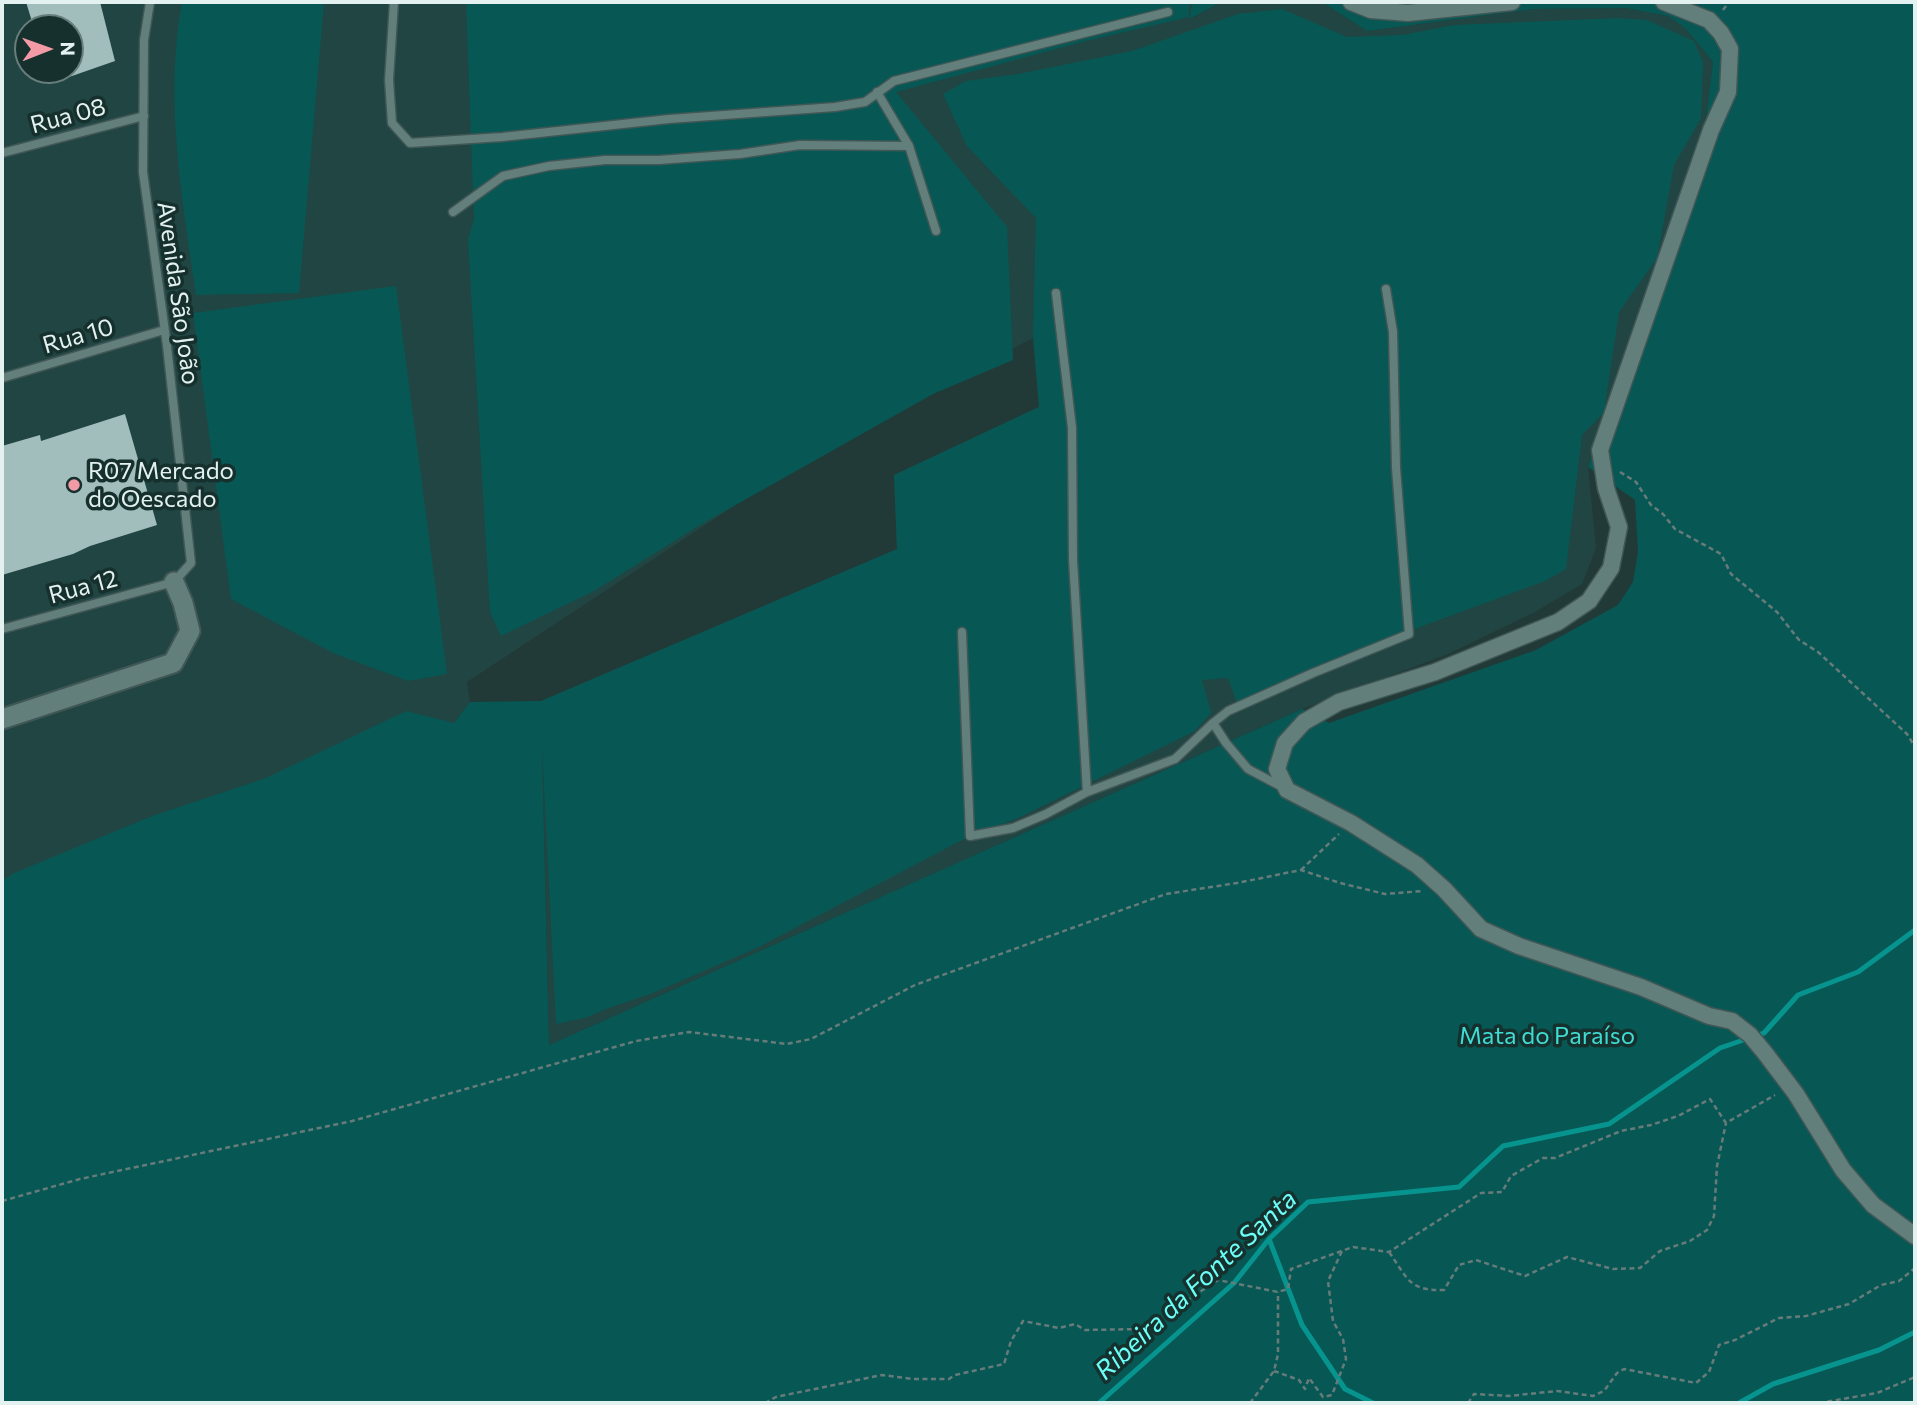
<!DOCTYPE html>
<meta charset="utf-8">
<style>
body{margin:0}
#map{position:relative;width:1917px;height:1405px;overflow:hidden;background:#213a38;font-family:Commissioner,sans-serif}
canvas{display:block}
.frame{position:absolute;inset:0;border:4px solid #e3f2f0;pointer-events:none}
.north{position:absolute;left:14px;top:14px;width:70px;height:70px;box-sizing:border-box;background:#16302e;border:2px solid #687e7c;border-radius:50%;rotate:89deg;font-size:19px;font-weight:700;line-height:28px;text-align:center;color:#e3f2f0}
.north::after{content:'';display:block;margin:auto;width:24px;height:32px;background:#f39aa7;clip-path:polygon(50% 0,100% 100%,50% 72%,0 100%)}
</style>
<div id="map">
<canvas width="1917" height="1405"></canvas>
<div class="frame"></div>
<div class="north">N</div>
</div>
<script>
const ctx = document.querySelector('canvas').getContext('2d');
ctx.lineJoin = 'round';
function fill(path, color) { ctx.fillStyle = color; ctx.fill(path, 'evenodd'); }
function strokePath(path, color, width, dash) { ctx.strokeStyle = color; ctx.lineWidth = width; ctx.lineCap = dash ? 'butt' : 'round'; ctx.setLineDash(dash || []); ctx.stroke(path); }
function drawText(font, color, halo, rows, align = 'center') {
  ctx.font = font + ' Commissioner,sans-serif'; ctx.lineWidth = 7; ctx.setLineDash([]); ctx.textBaseline = 'middle'; ctx.strokeStyle = halo; ctx.fillStyle = color; for (const [text, x, y, turn = 0] of rows) {
    ctx.save(); ctx.translate(x, y); ctx.rotate((+turn || 0) * Math.PI / 180); ctx.textAlign = isNaN(turn) ? turn : align; if (halo) ctx.strokeText(text, 0, 0); ctx.fillText(text, 0, 0); ctx.restore();
  }
}
const built = new Path2D(`
 M2,2h1190l-1,17 30,-17h101l45,29 167,-22 92,-1 42,8 17,12 28,34 -7,56 -118,349 8,81 -14,36 -47,28 -87,42 -146,55 -753,336 -8,-344 356,-152 -3,-74 145,-68 -6,-69 -211,110 -355,234 3,20 -16,21 -188,55 -114,38 -150,65zM28,28h42v42h-42z`);
const green = new Path2D(`
 M182,2h142l-25,291 -103,2c-14,-97 -32,-196 -14,-293z
 M466,2h723v15l-107,25 -186,50 111,135 6,133 -80,34 -233,131 -106,66 -93,45 -11,-24 -22,-372 6,-21z
 M1192,2h29l-31,17z
 M1322,2h593v1401h-1913v-522l12,-8 138,-57 114,-38 140,-67 48,12 16,-21 71,-1 356,-152 -3,-74 145,-68 -6,-70 3,-119 -69,-72 -24,-52 23,-13 52,-7 114,-23 106,-37 44,-5 65,28 55,-2 52,-10 164,-7 29,2 47,21 9,21 -2,56 -27,47 -17,93 -38,54 -15,100 -22,23 -16,134 -21,12 -117,43 -191,79 -9,-25 -26,2 9,33 -16,18 -177,87 -56,22 -205,108 -104,45 -50,17 -15,7 -32,7 -14,-279 7,300 753,-336 27,14 207,-73 82,-45 15,-23 5,-30 -3,-52 -47,-33 118,-349 7,-56 -28,-34 -17,-12 -42,-8 -92,1 -167,22z
 M396,286l51,388 -39,7 -75,-28 -102,-54 -38,-286z`);
const stream = new Path2D(`
 M1269,1239l33,86 43,64 28,14
 M1099,1403l135,-120 35,-44 39,-37 151,-15 44,-41 106,-22 111,-76 44,-15 34,-38 60,-23 57,-42
 M1739,1403l34,-19 106,-34 36,-18`);
const building = new Path2D(`
 M26,2h74l15,59 -66,23 -4,-14h25v-42h-36z
 M125,414l32,111 -67,21 -17,8 -71,21v-129l38,-11 1,6z`);
const path = new Path2D(`
 M1723,10l6,-8
 M1620,472l16,10 15,23 12,9 12,15 46,25 10,20 46,38 22,28 19,12 89,82 8,13
 M1301,870l38,-36
 M2,1201l78,-22 272,-58 284,-80 53,-9 98,12 24,-5 104,-54 251,-91 71,-11 64,-13 39,13 45,11 38,-3
 M1389,1252c19,27 20,39 55,38l15,-25 17,-5 49,16 42,-19 46,12 27,-1 20,-17 30,-10 17,-11 7,-14 3,-50 9,-43
 M1274,1371l25,9 6,9 4,-11 14,19 9,-2 14,-36 -3,-20 -10,-18 -5,-40 14,-30
 M765,1403l11,-6 106,-22 31,4h36l6,-4 49,-11 7,-23 12,-20 36,7 16,-4 10,6 59,-1 74,-49 60,12 10,-3 3,-20 62,-22 36,5 92,-59 21,-1 9,-16 32,-18h12l66,-27 30,-6 27,-9 32,-17 16,24 49,-28
 M1250,1403l24,-32 4,-17v-62
 M1468,1403l6,-9 35,2 48,-5 36,5 11,-5 13,-18 7,-4 72,14 13,-11 10,-27 16,-5 44,-22 27,-2 43,-12 32,-19 18,-4 16,-13
 M1819,1403l58,-10 38,-16`);
const service = new Path2D(`
 M394,2l-5,78 3,43 18,20 92,-6 167,-18 166,-12 30,-5 29,-21 274,-69
 M877,92l32,54 27,85
 M2,153l142,-37
 M453,212l50,-36 46,-10 56,-6h54l81,-6 60,-9 109,1
 M1056,293l16,135 1,132 14,232
 M2,378l162,-48
 M2,629l172,-47 17,-19 -24,-217 -24,-174 1,-132 6,-38
 M962,632l8,204 43,-8 33,-14 41,-22 88,-33 38,-36 13,20 22,26 36,19
 M1213,723l15,-12 85,-38 96,-39 -13,-166 -3,-136 -7,-43`);
const minor = new Path2D(`
 M1351,2l20,8 37,3 104,-11
 M1664,2l45,18 12,13 9,16 -2,43 -17,38 -111,320 6,38 13,39 -8,41 -22,33 -31,21 -123,50 -96,30 -35,20 -19,21 -8,26 10,21 64,33 66,42 27,24 37,40 38,17 122,41 68,29 23,5 18,14 15,18 31,41 47,76 30,35 42,31`);
const tertiary = new Path2D(`
 M2,719l171,-56 17,-32 -7,-28 -9,-21`);
const markers = [
 [74,485,7,"#f39aa7"]
];
const streetNames = [
 ["Rua 08",68,116,-15],
 ["Avenida São João",178,293,82],
 ["Rua 10",78,336,-16],
 ["Rua 12",83,587,-15]
];
const poiNames = [
 ["R07 Mercado",88,471],
 ["do Oescado",88,499]
];
const parkNames = [
 ["Mata do Paraíso",1547,1036]
];
const waterNames = [
 ["Ribeira da Fonte Santa",1196,1285,-43]
];
fill(built, '#214543');
fill(green, '#075854');
strokePath(stream, '#07948f', 5);
fill(building, '#a1bebc');
strokePath(service, '#405756', 11);
strokePath(minor, '#405756', 19);
strokePath(tertiary, '#405756', 23);
strokePath(path, '#677c7a', 2.5, [5, 3.5]);
strokePath(service, '#637f7c', 8);
strokePath(minor, '#637f7c', 16);
strokePath(tertiary, '#637f7c', 19);
for (const [x, y, r, color] of markers) { const dot = new Path2D(); dot.arc(x, y, r, 0, 2 * Math.PI); ctx.fillStyle = color; ctx.fill(dot); strokePath(dot, '#16302e', 2.5); }
drawText('24px', '#e3f2f0', '#16302e', streetNames);
drawText('24px', '#e3f2f0', '#16302e', poiNames, 'left');
drawText('24px', '#3fdcd4', '#16302e', parkNames);
drawText('italic 26px', '#6bfff7', '#16302e', waterNames);
</script>
